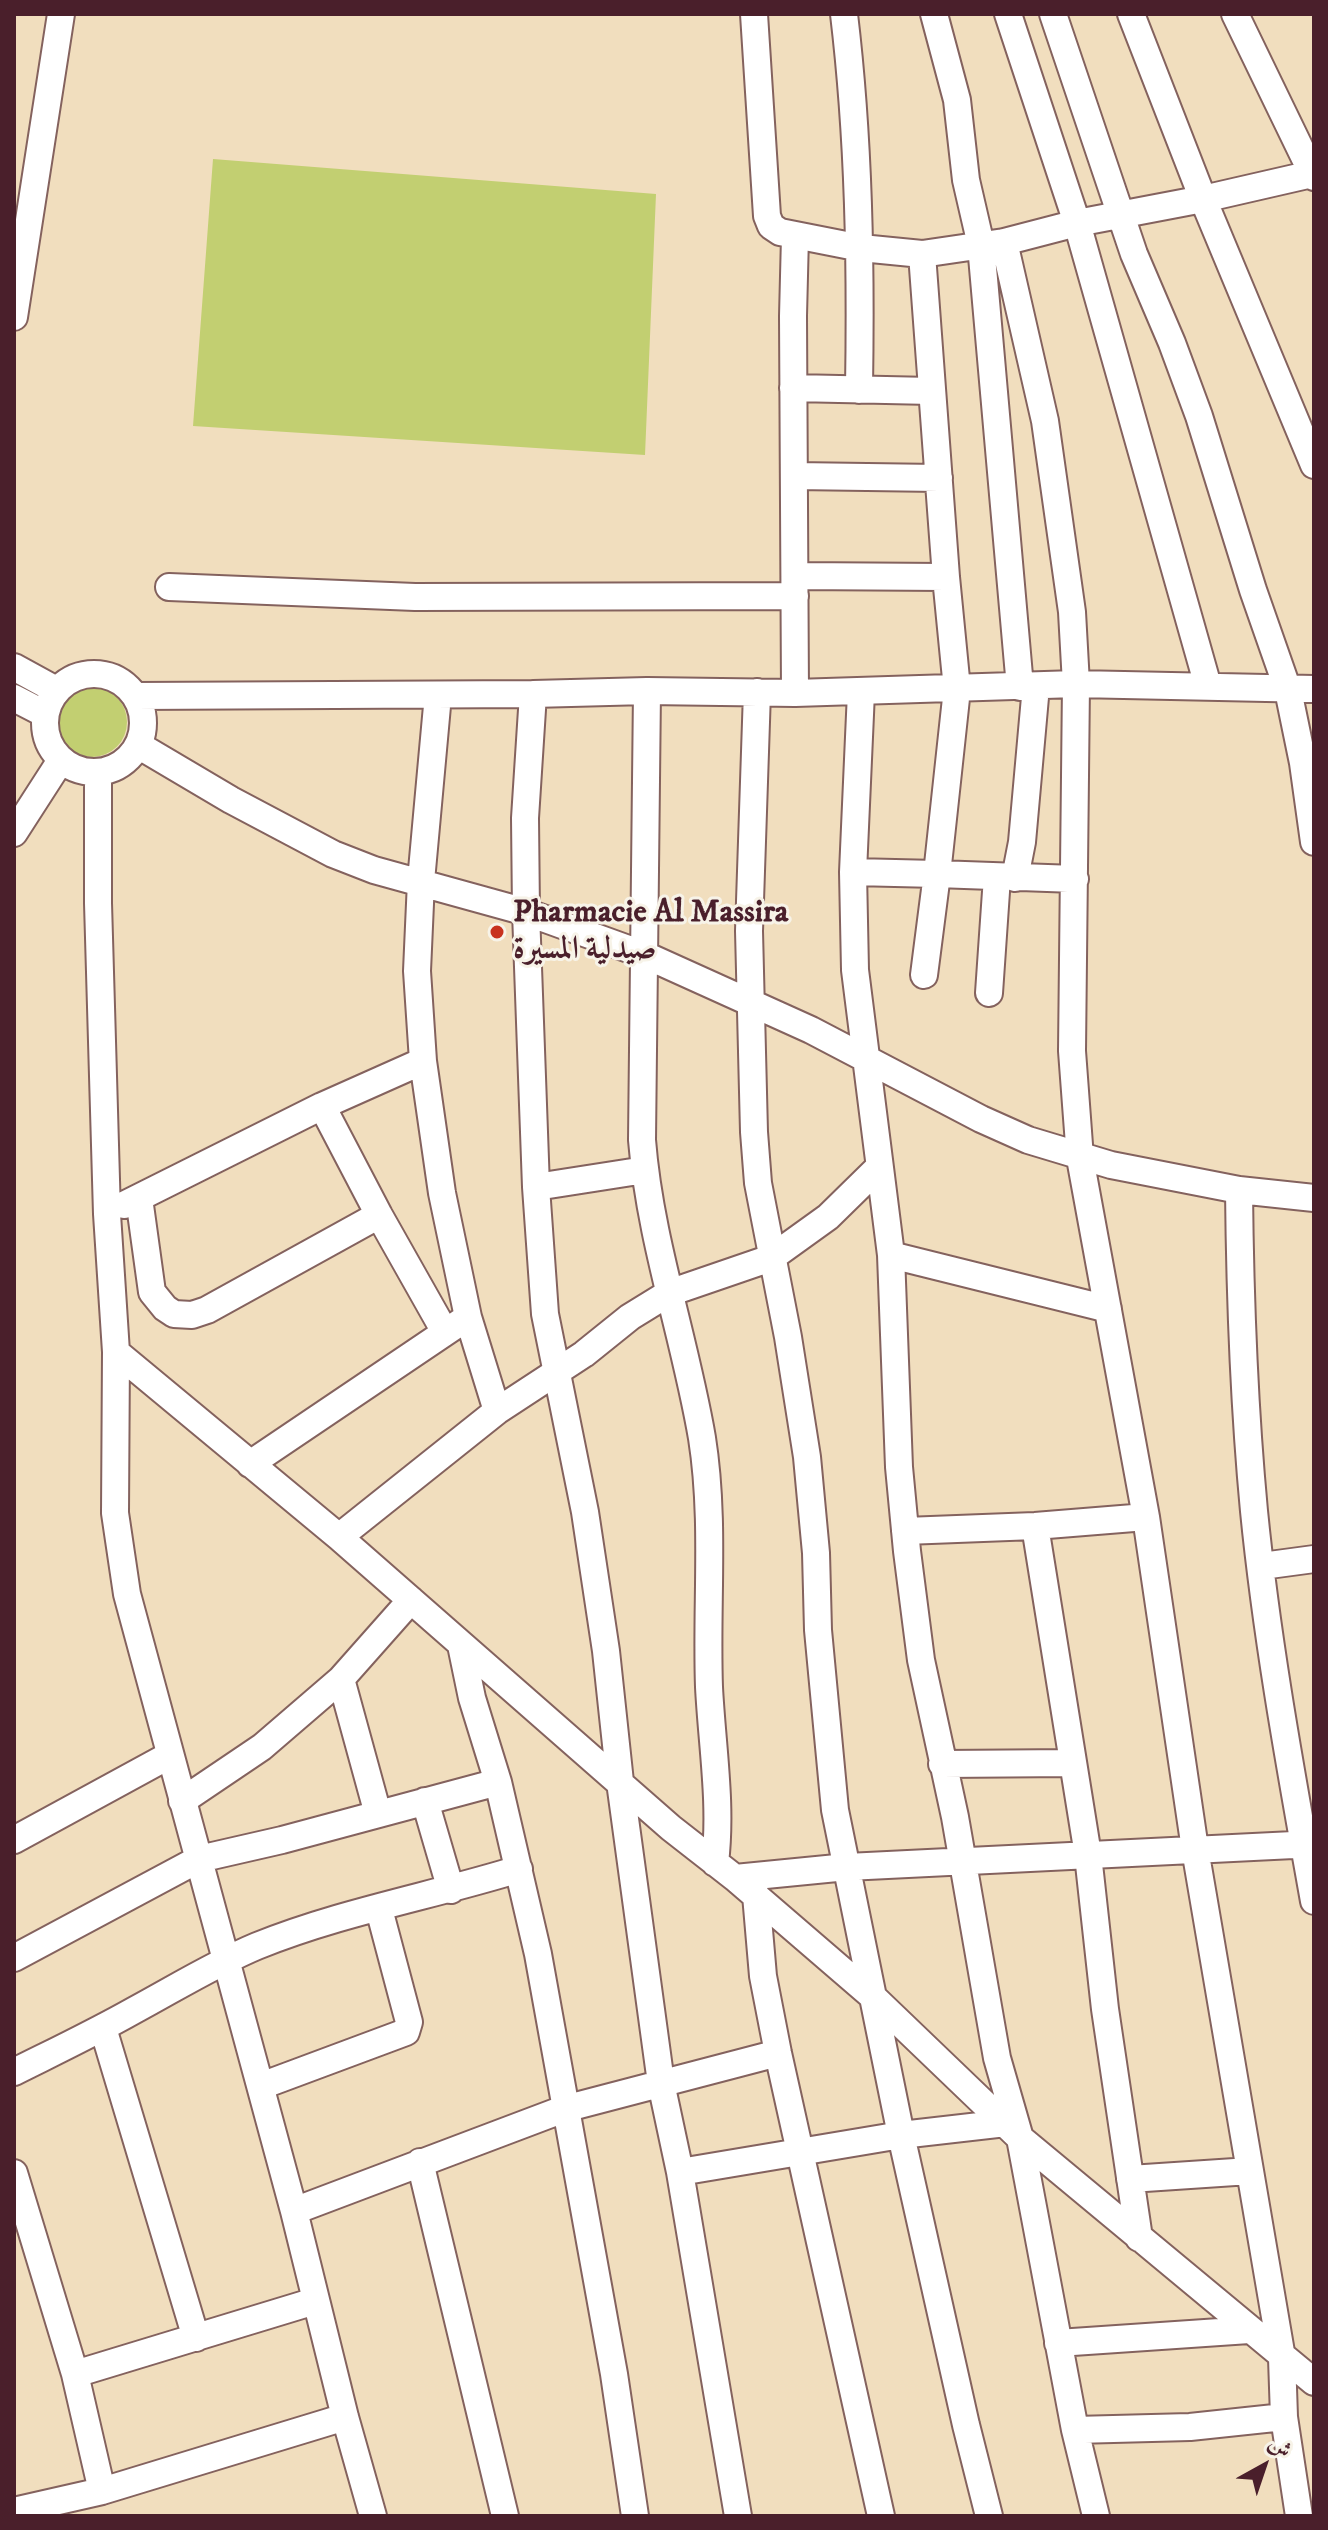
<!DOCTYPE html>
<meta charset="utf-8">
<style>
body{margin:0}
#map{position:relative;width:1328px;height:2530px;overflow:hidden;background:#f1debe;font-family:"IM FELL DW Pica",Amiri,serif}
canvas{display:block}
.frame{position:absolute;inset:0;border:16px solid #4a1f2b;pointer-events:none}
.north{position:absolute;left:1224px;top:2426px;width:80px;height:80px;-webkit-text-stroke:6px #f7f3e8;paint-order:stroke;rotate:40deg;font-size:22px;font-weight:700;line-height:32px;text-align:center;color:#4a1f2b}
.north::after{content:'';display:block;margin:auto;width:28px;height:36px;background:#4a1f2b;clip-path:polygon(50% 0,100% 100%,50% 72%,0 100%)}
</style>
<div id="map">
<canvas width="1328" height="2530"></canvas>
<div class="frame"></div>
<div class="north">ش</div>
</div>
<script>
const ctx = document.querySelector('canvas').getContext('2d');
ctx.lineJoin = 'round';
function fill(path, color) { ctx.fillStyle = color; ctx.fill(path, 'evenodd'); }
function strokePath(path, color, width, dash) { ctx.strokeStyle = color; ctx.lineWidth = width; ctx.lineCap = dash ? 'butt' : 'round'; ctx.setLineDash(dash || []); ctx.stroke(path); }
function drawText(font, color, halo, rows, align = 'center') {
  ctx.font = font + ' "IM FELL DW Pica",Amiri,serif'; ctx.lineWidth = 6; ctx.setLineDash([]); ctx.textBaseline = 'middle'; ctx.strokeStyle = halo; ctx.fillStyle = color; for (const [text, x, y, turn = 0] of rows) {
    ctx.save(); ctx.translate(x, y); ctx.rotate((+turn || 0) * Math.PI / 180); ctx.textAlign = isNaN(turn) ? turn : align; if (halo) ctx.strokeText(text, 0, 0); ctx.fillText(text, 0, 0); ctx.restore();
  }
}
const green = new Path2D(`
 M213,159l443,35 -11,261 -452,-29z
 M57 722a35 35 0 1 1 70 0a35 35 0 1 1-70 0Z`);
const minor = new Path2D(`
 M754,14l13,202 4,10 9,6 81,16 61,6 82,-12 73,-19 126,-24 109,-25
 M844,14c15,125 17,250 15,376
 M934,14l23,86 9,80 15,65 39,442
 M1008,14l69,209 131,463
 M1053,14l81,240 38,89 27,73 54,174 35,100 15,73 11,79
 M1131,14l72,185 111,266
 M1235,14l79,163
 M1004,242l41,179 27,191 4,72 -4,367 8,107 66,359 49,332 87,509 2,59 15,99
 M14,317l47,-303
 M793,388l139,3
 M795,476l144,2
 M795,576l151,1
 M169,587l246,10 380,-1
 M14,667l42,23
 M45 723a49 49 0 1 1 98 0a49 49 0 1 1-98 0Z
 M647,691l-5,449c8,101 43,198 60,298 13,82 4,166 7,249 3,59 13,117 6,176
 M757,692l-8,239 5,201 4,51 30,154 19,120 9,96 2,77 17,180 66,325 65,290 23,91
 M861,692l-8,180 2,98 36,285 8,212 8,84 14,109 34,157 42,241 23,80 55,292 21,86
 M795,693l-2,-377 2,-80
 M533,694l-8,124 1,94 10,275 9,127 40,198 21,139 14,131 41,301 19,89 58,344
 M438,695l-17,186 -4,90 6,90 19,132 26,124 29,94
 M135,696l398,-2 114,-3 148,2 281,-9 238,5
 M14,698l31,16
 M138,745l93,55 102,54 41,16 152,42 119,43 166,75 170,89 47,21 83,25 128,25 75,8
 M98,773v130l9,311 9,138 -1,161 12,81 167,617 51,206 28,99
 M14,833l47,-73
 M853,872l84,2 20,-185 -11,-112 -24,-323
 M1015,878l7,-36 14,-156
 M924,975l13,-101 138,5
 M989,993l8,-116
 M322,1106l57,109 66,117
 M536,1187l109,-17
 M1239,1190c1,107 5,215 15,321 13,131 37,261 60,390
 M139,1198l13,94 13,16 9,6 18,1 15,-5 172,-95
 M124,1205l198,-99 101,-45
 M891,1255l217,54
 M116,1352l223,185 332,291 64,50 112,-11 467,-23
 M250,1464l218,-147
 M1035,1526l53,329 17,154 34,229
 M905,1531l130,-5 111,-9
 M339,1537l158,-126 87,-57 46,-37 39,-24 102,-35 57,-41 51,-50
 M1262,1566l52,-7
 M461,1645l11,53 26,84 40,172 76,420 21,142
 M341,1679l37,135
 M942,1764l131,-1
 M182,1801l80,-54 79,-68 70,-79
 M425,1801l26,89
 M14,1840l156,-85
 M735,1878l137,118 148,142 294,244
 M756,1895l7,81 15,77 103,463
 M14,1958l185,-99 83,-19 216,-58
 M103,2028l93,310
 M14,2072c40,-20 80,-39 119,-61 41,-22 81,-47 124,-65 84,-34 175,-50 262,-77
 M261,2086l145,-54 3,-10 -30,-113
 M420,2162l85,354
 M680,2172l221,-37 105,-12
 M14,2173l61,201 27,117
 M1130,2179l120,-8
 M294,2211l270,-102 214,-56
 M1058,2343l191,-13
 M75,2374l240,-73
 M1075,2430l115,-3 94,-10
 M14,2511l88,-20 243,-74`);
const markers = [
 [497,932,8,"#c8321e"]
];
const poiNames = [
 ["Pharmacie Al Massira",513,914],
 ["صيدلية المسيرة",513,951]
];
fill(green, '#c2cf71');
strokePath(minor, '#84625e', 30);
strokePath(minor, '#fff', 26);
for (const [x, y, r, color] of markers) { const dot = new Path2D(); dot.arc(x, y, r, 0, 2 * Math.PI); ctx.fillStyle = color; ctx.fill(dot); strokePath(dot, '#f7f3e8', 3); }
drawText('bold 32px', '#4a1f2b', '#f7f3e8', poiNames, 'left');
</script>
